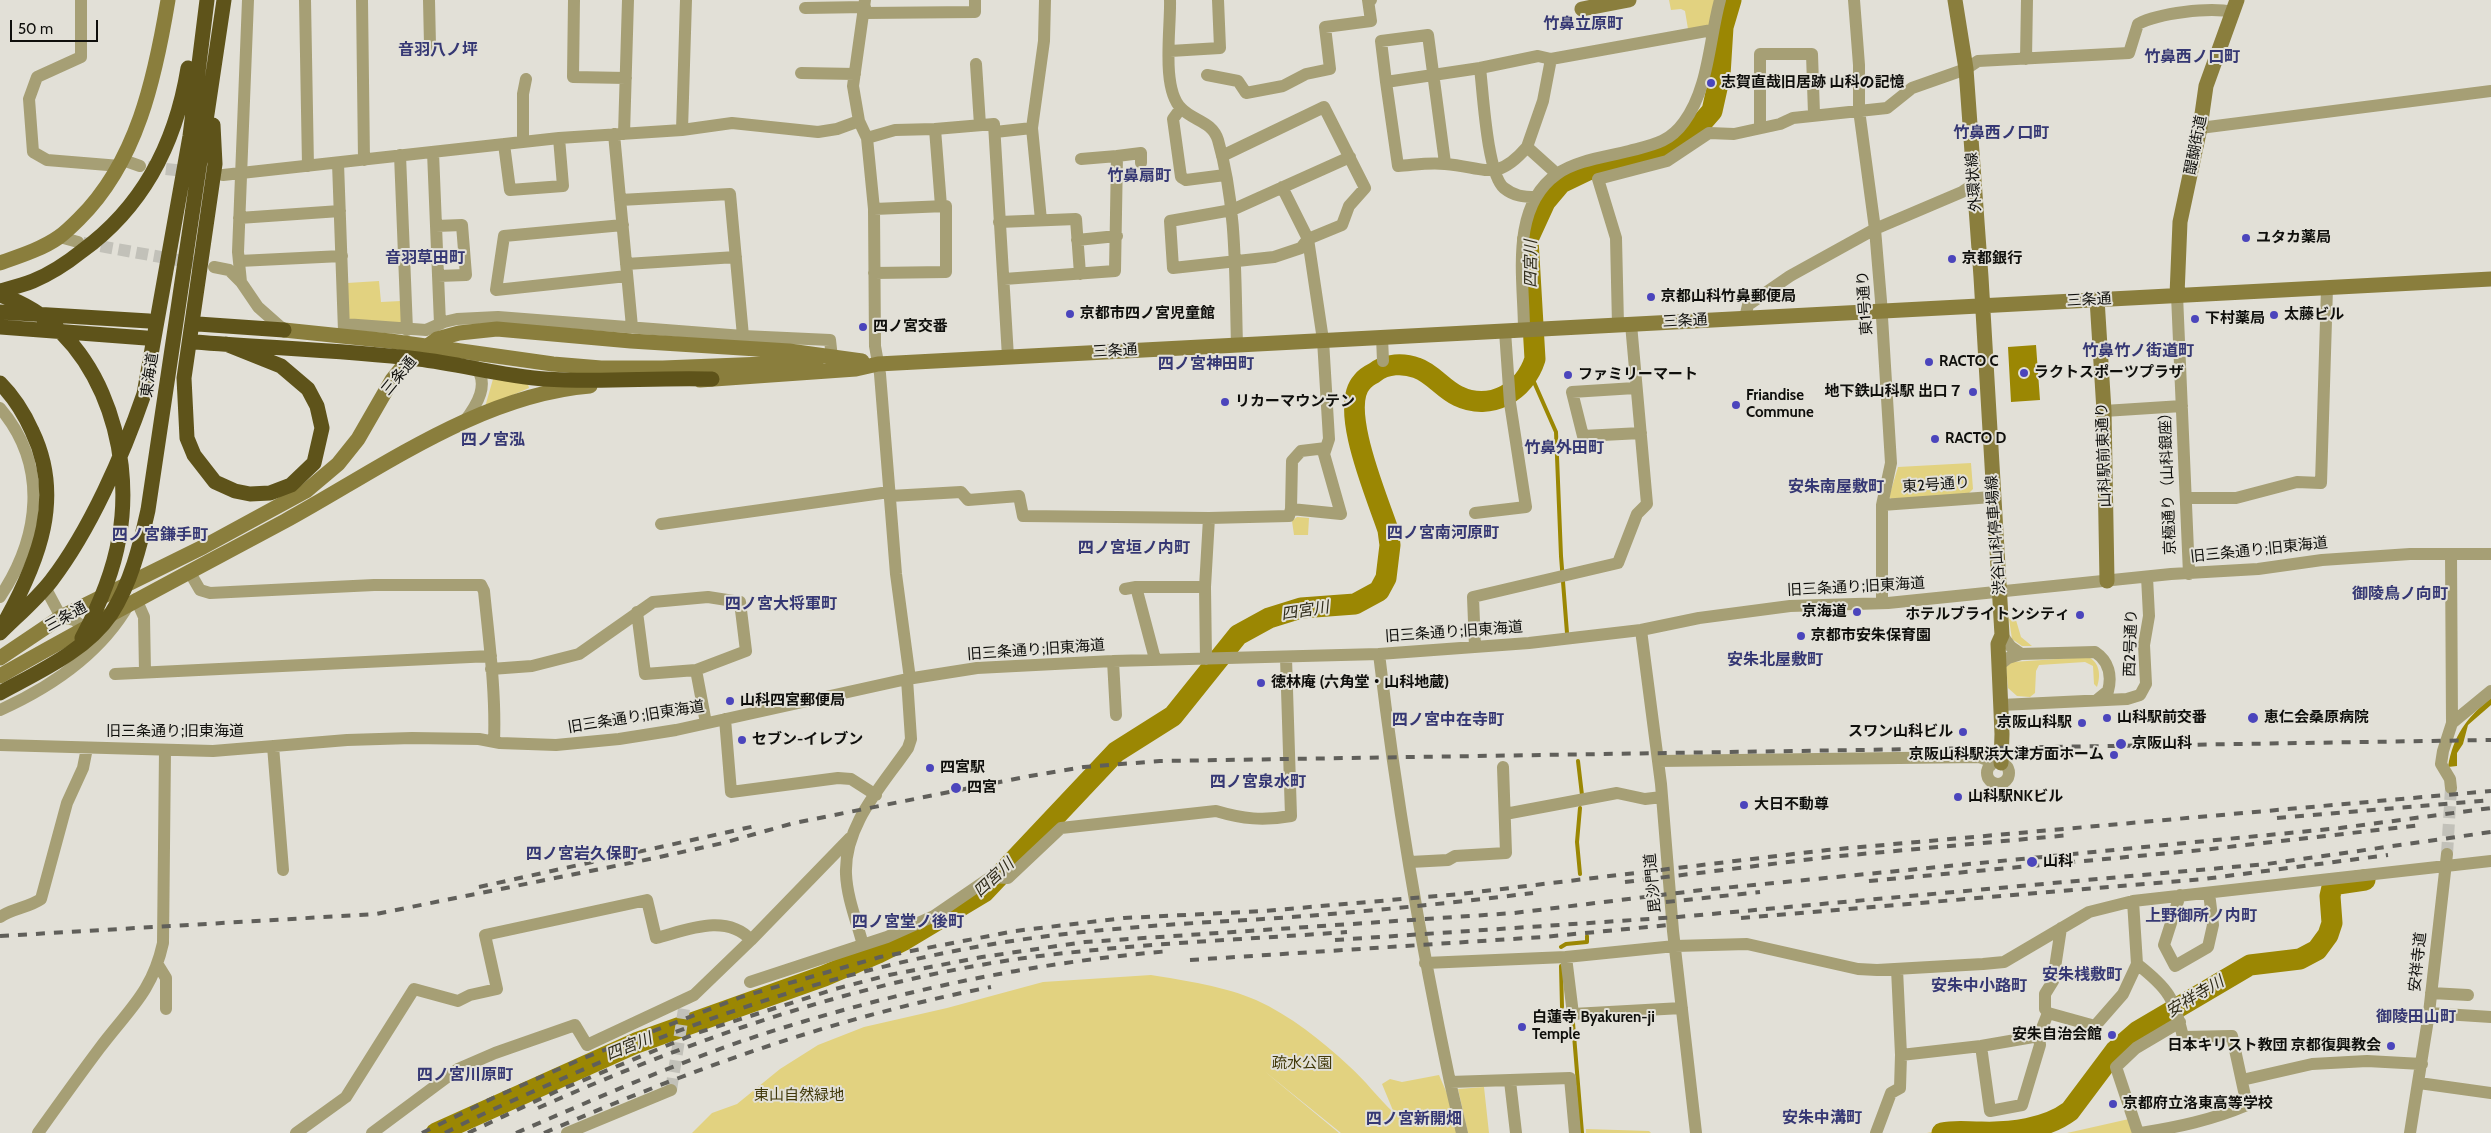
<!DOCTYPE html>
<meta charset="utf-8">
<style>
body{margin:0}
#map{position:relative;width:2491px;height:1133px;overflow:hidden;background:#e2e0d7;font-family:Cabin,sans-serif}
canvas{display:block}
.scale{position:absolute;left:10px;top:20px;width:88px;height:22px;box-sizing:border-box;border:2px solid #0f0f0c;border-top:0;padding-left:6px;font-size:15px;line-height:18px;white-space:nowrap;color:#0f0f0c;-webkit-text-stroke:4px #e2e0d7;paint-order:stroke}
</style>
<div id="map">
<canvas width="2491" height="1133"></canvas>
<div class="scale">50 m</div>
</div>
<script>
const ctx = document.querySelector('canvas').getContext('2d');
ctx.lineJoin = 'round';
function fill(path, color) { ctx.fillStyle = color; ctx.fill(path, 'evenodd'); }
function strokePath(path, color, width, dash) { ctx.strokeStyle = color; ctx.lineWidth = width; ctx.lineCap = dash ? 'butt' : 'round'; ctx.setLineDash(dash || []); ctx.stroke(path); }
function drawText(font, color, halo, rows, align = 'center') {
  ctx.font = font + ' Cabin,"Noto Sans JP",sans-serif'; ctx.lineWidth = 4; ctx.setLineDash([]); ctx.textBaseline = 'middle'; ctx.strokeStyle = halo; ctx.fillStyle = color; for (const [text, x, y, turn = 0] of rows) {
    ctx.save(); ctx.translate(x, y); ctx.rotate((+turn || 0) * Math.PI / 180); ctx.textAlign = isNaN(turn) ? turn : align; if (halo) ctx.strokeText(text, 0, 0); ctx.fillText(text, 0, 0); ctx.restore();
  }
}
const green = new Path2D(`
 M1669,0h51l-8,30 -23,5 -4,-24 -4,-2 -10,1z
 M379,281l2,21 20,-1 1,23 -50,-2 -5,-7v-32z
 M493,379l35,5 1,4 -44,19z
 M1971,463l2,26 -5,5 -75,6 -4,-3 9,-30z
 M1297,517l12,1 -1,17h-14l-2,-14z
 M2009,619l7,1 5,17 11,9h-10l-10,-7z
 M2088,657c12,5 13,19 9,30l-3,-3 -1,-18 -8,-4 -46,3 -3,6 -1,22 -5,4 -13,-1 -9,-8 -2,-21 6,-5z
 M1151,975c32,5 76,12 105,25 35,16 65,40 93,66 16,14 29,32 45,47l-12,-29 8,-5 12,3 37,-7 25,58h-123l-78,-63 76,63h-647l20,-20 25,-9 43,-35 38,-24 46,-18 83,-19 96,-26z
 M1484,1087l5,46h-21l-10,-44z
 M2129,1119l5,14h-67z
 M2044,1125l-5,8h-112l17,-4 39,4z
 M1586,1129l63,2 2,2h-65z`);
const water = new Path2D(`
 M2036,345l4,55 -29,2 -3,-55z
 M2491,698v7l-23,20 -5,19 -6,9v13l-9,1c5,-31 19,-50 43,-69z`);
const stream = new Path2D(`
 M1530,373l26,59 5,124 6,77
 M1578,761l4,34
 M1580,874l-3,-32 3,-34
 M1561,947l5,-3 21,-2v-6
 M1561,966l1,41
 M1573,1023l9,110`);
const river = new Path2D(`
 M436,1133l200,-90 188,-67 54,-23 26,-13 80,-48 132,-140 57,-36 65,-81 31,-17 32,-10 54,-4 24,-13 7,-13 4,-33 -2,-15c-10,-31 -50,-122 -26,-148 3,-4 8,-7 12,-9 12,-10 30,-10 43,-5 15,5 26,21 41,28 33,16 67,-5 77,-37l-7,-120 17,-37 16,-19 27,-13 75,-16 22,-12 27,-31 8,-36 3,-48 8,-27
 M1942,1133c14,-3 25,-1 39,-1 29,1 65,-3 89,-21l45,-60 23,-20 112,-66 50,-6 17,-9 11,-15 4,-12 -2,-27 2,-9 6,-3 27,-4`);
const streetTunnel = new Path2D(`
 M148,167l45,5
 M83,243l111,20
 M2447,854l4,-66
 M671,1090l13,-81`);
const street = new Path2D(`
 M81,0v57l-44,20 -8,22 4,53 14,8 73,6
 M248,0l-10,252 3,30 17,25 26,23
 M305,0l3,166
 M362,0l2,160
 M429,0l1,45
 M574,0l-1,77 53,1
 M865,0l-12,86 6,35 8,17 7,71 1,137 5,28 16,200 14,105
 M1170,0c1,27 -9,88 11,108 12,13 31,13 37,32 19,65 17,138 19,205
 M1854,0l5,65v45l16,119 6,72 10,162 -9,42v98
 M805,8l60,-1
 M865,13l110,-1v-12
 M1170,51l50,-3 -2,-48
 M2026,59l1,-59
 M976,64l4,61
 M1480,68c3,24 7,106 24,120 10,8 19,9 32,9
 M801,73l54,1
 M1207,75l31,6 8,12 37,-7 23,-12 24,-5 -5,-42 46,-6 -3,-21h3
 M1386,82l-5,-41 47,-6 17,128
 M1181,108l-8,11 8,58 5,3 39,-5
 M1760,128v-74h52l2,60
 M2200,128l291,-37
 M935,129l59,-5 14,233
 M682,130l4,-130
 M995,132l37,-4
 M614,134l18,193
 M624,134l4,-134
 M867,138l28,-8 40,-1 6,77
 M523,142v-48l3,-15
 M504,144l6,46 53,-4 -4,-48
 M1527,147l16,-46 8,-42
 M433,152l7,172
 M400,155l7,175
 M1117,156l24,-3v10
 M1222,156l102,-49 41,81 -16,18 -7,19 -34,14 -7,9 -27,9 -101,11 -3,-47 62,-11 118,-53
 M123,160l17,6
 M338,163l6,168
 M1557,174l-30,-27c-31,36 -42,20 -82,17 -15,-2 -31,1 -47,2l-12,-84 94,-14 58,-12 13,3 161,-29
 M223,175l336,-37 123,-8 50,-7 86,9 19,-3 22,-8
 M1282,187l26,52 15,101 6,99 -5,15 17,60 -50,-5 1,-48 9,-10 25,-3
 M620,200l110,-6 13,142
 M874,209l72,-3v66l-72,1
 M239,218l101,-7
 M1041,220l-9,-92 12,-87 1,-41
 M999,222l77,-3 4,55
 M623,225l-119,11 -8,54 131,-14
 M436,226l26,-1 4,50 -28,1
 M60,237l18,5
 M1077,240l40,-4
 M239,261l103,-5
 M626,264l110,-7
 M214,267l15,3 12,12
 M1004,279l111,-8 2,-115 -36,3
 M2177,295l12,279
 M1745,318l3,-13 42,-29 85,-47 87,-37 12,-8
 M344,324l82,6 18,-8 13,-3 41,-2 245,19 87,4 2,18
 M1618,325l-2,-87 -18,-59 69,-18 42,-28 25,1 46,-10 13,-6 94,-10 25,-20 54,-19 12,-8 151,-8 9,-29c21,-11 71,-17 95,-12
 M1524,330c0,-50 -15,-122 33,-156 20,-14 49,-17 72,-23 23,-6 40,-8 55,-29 25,-34 25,-82 36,-122
 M1382,337l1,24
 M1635,388l-63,4 11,44 58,-3
 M0,408c49,58 40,129 0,189
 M2104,411l78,-5
 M464,422c13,-17 27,-39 10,-57
 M890,496l71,-4 7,8 51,-4 4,20 186,2 -4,69 1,72
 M2186,498h50l61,-16 24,1 6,-195
 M1882,505l110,-8
 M1475,513l51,-6 -16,-104 -5,-72
 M1209,518l80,-2 2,-7
 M661,524l228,-32
 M2451,554l1,169
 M189,571l11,19 10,3 164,-8h107l3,6c5,50 12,101 10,151
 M45,587l16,30 13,3 11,8
 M1136,587l19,72
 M1125,589l11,-2h69
 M136,599l8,18 1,55
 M637,612l8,62 51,-4
 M1641,630l20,154 12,147 23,202
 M2002,635l9,12 10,7
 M1475,647l-2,-50 145,-34 19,-49 10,-10 -16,-180
 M1379,654c17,143 41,286 71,428l120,-4 5,55
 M1113,661l3,54
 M1998,666l10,-8 13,-4 74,-2c14,9 17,24 13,39l-11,9
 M491,669l41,-3 47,-12 74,-52 55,-5 32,5 6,49 -50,19 10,53
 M115,674l376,-18
 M2001,705l126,-6 13,-4 6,-11 -2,-39 5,-29 -2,-39
 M0,710c51,-23 101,-57 129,-106
 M725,719l6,73 107,-14 13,1 25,16
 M0,745l213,6 134,-11 65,-2 67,1 21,4 56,2 63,-6 57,-9 231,-51 70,-11 136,-7 266,-7 150,-11 112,-13 58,-12 91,-12 98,-3 283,-29 87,-5 64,-9 88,-6h81
 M273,746l10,124
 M1658,761l321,-4 8,3 3,6
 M1987 773a11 11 0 1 1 22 0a11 11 0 1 1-22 0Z
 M2451,788l-1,-9 -9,-15 2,-13 9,-28 39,-32
 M1505,814l112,-21 28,6 17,-2
 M1410,862l38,-2 7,-4 51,-3 -3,-86
 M2180,895l-16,50 11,21 33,-19 5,-22 -4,-32
 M0,917c13,-9 28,-9 41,-18l26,-96 16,-35 4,-20
 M2061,928l-8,53 -8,13v15l3,4 47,13 28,-32 14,-30 -4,-63
 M863,945c-6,-23 -16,-47 -17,-71 -2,-49 36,-88 62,-126l3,-9 -4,-60
 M1566,957l7,57 109,-6
 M1425,963l141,-6 109,-11 72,-2 111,25 19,1 106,-6 21,-2 85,-50 44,-11 358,-40
 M2137,964c32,25 37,34 46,73l49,-1 15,69c-35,15 -69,22 -106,28
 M158,965l8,13v31
 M750,982l137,-45 47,-21 57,-39 17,1 53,-50 155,-17c27,8 47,10 75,5l-5,-158
 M2431,993l37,2
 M2429,1013l62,4
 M1981,1046l9,65 32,-6 18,-60 -1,-9
 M1901,1055l80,-9 58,-10 9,-23
 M2242,1080l70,-16 55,-3 55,3
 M1510,1081l6,52
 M1450,1082l12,51
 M2419,1083l72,10
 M38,1133c20,-28 40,-56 61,-84 29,-39 53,-56 64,-106l2,-193
 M296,1133l50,-36 68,-108 44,12 12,-6 27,-6 -12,-54 162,-35 9,38c31,-8 70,-25 95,2
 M372,1133l86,-64 37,-16 80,-28 12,20 107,-50 57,-55 99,-102
 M567,1133l104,-43
 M1876,1133l15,-40 9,-5 1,-33 -4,-86
 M2138,1133l-22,-66 20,-19 44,-26
 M2410,1133l19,-120 18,-159`);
const secondary = new Path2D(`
 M1955,0l11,69 15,208 21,358 -4,9 4,90 -1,29
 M1582,9l47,-9
 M0,263c20,-7 42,-14 59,-26 7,-5 14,-12 20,-18 58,-57 76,-141 89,-219
 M2177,295l3,-73 20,-94 6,-42 31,-86
 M2097,299l7,112 3,170
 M284,330l106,11 163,23 48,4h62l153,-6
 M700,380l156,-11 22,-5 1613,-85
 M0,658l61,-41 142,-70 103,-56 32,-27 20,-25 34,-59 16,-20 29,-21 22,-6 38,-4 134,12 158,10 73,10
 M0,676c94,-54 190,-104 285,-155 95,-52 195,-126 305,-135`);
const highway = new Path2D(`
 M213,125l2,39 -31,214 3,60 7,17 21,27 20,9 15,3 20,-1 21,-8 23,-22 8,-35 -5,-22 -9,-17 -27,-23 -55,-22
 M0,291c11,-3 23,-6 33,-10 17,-7 34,-18 49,-30 62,-45 94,-109 106,-183
 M0,295c97,31 136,151 119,243 -6,36 -20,68 -37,100
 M0,312l149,9
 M198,324l86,6
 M0,327l146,11
 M195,342c74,6 149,8 223,17 43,5 84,17 127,20 56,4 112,-2 167,0
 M0,383c14,14 24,30 32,48 32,66 7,129 -26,189
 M0,633c17,-17 36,-33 51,-52 39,-51 72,-126 93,-187l46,-258 17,-136
 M0,693c38,-21 86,-42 111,-79 20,-31 29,-68 37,-104l76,-510`);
const rail = new Path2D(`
 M2277,818l214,-18
 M1869,881l333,-31 220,-25
 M1625,882l204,-25 241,-22
 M479,887l281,-62
 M1648,904l112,-12
 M1741,918l463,-39 184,-24
 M0,936l376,-22 279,-56 68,-15 71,-20 236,-47 54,-9 76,-6 1331,-21
 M1335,940l343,-23 475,-43 114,-10 224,-32
 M1190,960l353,-23 126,-12
 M538,1108c153,-68 312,-124 479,-149 109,-15 220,-19 330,-27
 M422,1133l71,-35 91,-40 157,-61 139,-40 135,-26 109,-13 140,-7 196,-17 367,-44 664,-59
 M445,1133c42,-22 85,-40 128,-59 137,-60 279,-107 426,-131 87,-14 176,-19 264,-24 91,-6 180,-15 270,-26
 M468,1133l87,-41 142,-59 138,-44 54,-14 93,-18 103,-15 429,-29 188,-23 638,-62 151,-20
 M516,1133c86,-37 173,-76 263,-104 128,-40 258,-67 391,-78
 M544,1133c148,-64 288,-115 447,-146`);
const markers = [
 [1711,83,5,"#4b45bc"],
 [2246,238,5,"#4b45bc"],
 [1952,259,5,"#4b45bc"],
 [1651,297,5,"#4b45bc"],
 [1070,314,5,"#4b45bc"],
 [2274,315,5,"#4b45bc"],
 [2195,319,5,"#4b45bc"],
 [863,327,5,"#4b45bc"],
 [1929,362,5,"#4b45bc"],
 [2024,373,5,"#4b45bc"],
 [1568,375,5,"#4b45bc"],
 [1973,392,5,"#4b45bc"],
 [1225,402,5,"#4b45bc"],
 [1736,405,5,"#4b45bc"],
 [1935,439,5,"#4b45bc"],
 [1857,612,5,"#4b45bc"],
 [2080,615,5,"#4b45bc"],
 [1801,636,5,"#4b45bc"],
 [1261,683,5,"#4b45bc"],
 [730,701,5,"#4b45bc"],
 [2107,718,5,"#4b45bc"],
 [2253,718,6,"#4b45bc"],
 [2082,723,5,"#4b45bc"],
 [1963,732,5,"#4b45bc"],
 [742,740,5,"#4b45bc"],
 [2121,744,6,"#4b45bc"],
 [2114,755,5,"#4b45bc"],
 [930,768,5,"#4b45bc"],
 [956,788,6,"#4b45bc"],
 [1958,797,5,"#4b45bc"],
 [1744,805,5,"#4b45bc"],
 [2032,862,6,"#4b45bc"],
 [1522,1027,5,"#4b45bc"],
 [2112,1035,5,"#4b45bc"],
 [2391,1046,5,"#4b45bc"],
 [2113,1104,5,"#4b45bc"]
];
const poiNames = [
 ["志賀直哉旧居跡 山科の記憶",1721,83],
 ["ユタカ薬局",2256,238],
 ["京都銀行",1962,259],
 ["京都山科竹鼻郵便局",1661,297],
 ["京都市四ノ宮児童館",1080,314],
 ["太藤ビル",2284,315],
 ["下村薬局",2205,319],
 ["四ノ宮交番",873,327],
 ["RACTO C",1939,362],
 ["ラクトスポーツプラザ",2034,373],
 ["ファミリーマート",1578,375],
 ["地下鉄山科駅 出口７",1963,392,"right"],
 ["Friandise",1746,396],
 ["Commune",1746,413],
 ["リカーマウンテン",1235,402],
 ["RACTO D",1945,439],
 ["京海道",1847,612,"right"],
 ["ホテルブライトンシティ",2070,615,"right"],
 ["京都市安朱保育園",1811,636],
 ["徳林庵 (六角堂・山科地蔵)",1271,683],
 ["山科四宮郵便局",740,701],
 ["山科駅前交番",2117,718],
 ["恵仁会桑原病院",2264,718],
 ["京阪山科駅",2072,723,"right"],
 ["スワン山科ビル",1953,732,"right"],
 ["セブン-イレブン",752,740],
 ["京阪山科",2132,744],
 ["京阪山科駅浜大津方面ホーム",2104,755,"right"],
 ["四宮駅",940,768],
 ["四宮",967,788],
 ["山科駅NKビル",1968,797],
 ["大日不動尊",1754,805],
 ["山科",2043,862],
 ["白蓮寺 Byakuren-ji",1532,1018],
 ["Temple",1532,1035],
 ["安朱自治会館",2102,1035,"right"],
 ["日本キリスト教団 京都復興教会",2381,1046,"right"],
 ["京都府立洛東高等学校",2123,1104]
];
const streetNames = [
 ["醍醐街道",2196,145,-79],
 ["外環状線",1974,182,-94],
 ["三条通",2089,300,-3],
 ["東1号通り",1865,303,-94],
 ["三条通",1685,321,-3],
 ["三条通",1115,351,-3],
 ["東海道",150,375,-82],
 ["三条通",399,376,-51],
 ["山科駅前東通り",2104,455,-92],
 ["京極通り（山科銀座）",2168,480,-92],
 ["東2号通り",1936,485,-4],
 ["渋谷山科停車場線",1996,535,-94],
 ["旧三条通り;旧東海道",2259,550,-6],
 ["旧三条通り;旧東海道",1856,587,-3],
 ["三条通",66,617,-29],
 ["旧三条通り;旧東海道",1454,632,-4],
 ["西2号通り",2131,643,-88],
 ["旧三条通り;旧東海道",1036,650,-4],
 ["旧三条通り;旧東海道",636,717,-9],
 ["旧三条通り;旧東海道",175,732],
 ["毘沙門道",1653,883,-95],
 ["安祥寺道",2418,962,-84]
];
const parkNames = [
 ["疏水公園",1302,1064],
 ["東山自然緑地",799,1096]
];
const neighbourhoodNames = [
 ["竹鼻立原町",1583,24],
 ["音羽八ノ坪",438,50],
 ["竹鼻西ノ口町",2192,57],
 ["竹鼻西ノ口町",2001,133],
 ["竹鼻扇町",1139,176],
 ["音羽草田町",425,258],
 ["竹鼻竹ノ街道町",2138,351],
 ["四ノ宮神田町",1206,364],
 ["四ノ宮泓",493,440],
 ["竹鼻外田町",1564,448],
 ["安朱南屋敷町",1836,487],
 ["四ノ宮南河原町",1443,533],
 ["四ノ宮鎌手町",160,535],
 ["四ノ宮垣ノ内町",1134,548],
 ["御陵鳥ノ向町",2400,594],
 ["四ノ宮大将軍町",781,604],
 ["安朱北屋敷町",1775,660],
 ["四ノ宮中在寺町",1448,720],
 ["四ノ宮泉水町",1258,782],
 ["四ノ宮岩久保町",582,854],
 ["上野御所ノ内町",2201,916],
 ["四ノ宮堂ノ後町",908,922],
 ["安朱桟敷町",2082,975],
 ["安朱中小路町",1979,986],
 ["御陵田山町",2416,1017],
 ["四ノ宮川原町",465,1075],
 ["安朱中溝町",1822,1118],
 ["四ノ宮新開畑",1414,1119]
];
const waterNames = [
 ["四宮川",1531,264,-90],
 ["四宮川",1305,611,-9],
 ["四宮川",994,878,-43],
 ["安祥寺川",2195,997,-31],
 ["四宮川",629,1047,-22]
];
fill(green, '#e2d280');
fill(water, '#9b8703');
strokePath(stream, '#9b8703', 4);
strokePath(river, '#9b8703', 21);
strokePath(streetTunnel, '#c2c1b9', 12, [12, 6]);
strokePath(street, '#a69f75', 12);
strokePath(secondary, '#8a7e3d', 15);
strokePath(highway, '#5e531a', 15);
strokePath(rail, '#605f5a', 4, [9, 9]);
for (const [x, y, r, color] of markers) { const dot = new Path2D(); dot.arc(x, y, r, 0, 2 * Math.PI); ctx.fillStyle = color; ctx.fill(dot); strokePath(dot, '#e2e0d7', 2); }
drawText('bold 15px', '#0f0f0c', '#e2e0d7', poiNames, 'left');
drawText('15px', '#0f0f0c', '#e2e0d7', streetNames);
drawText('15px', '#403809', '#e2e0d7', parkNames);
drawText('bold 16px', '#363874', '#e2e0d7', neighbourhoodNames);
drawText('italic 16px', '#2f2b19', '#e2e0d7', waterNames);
</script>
